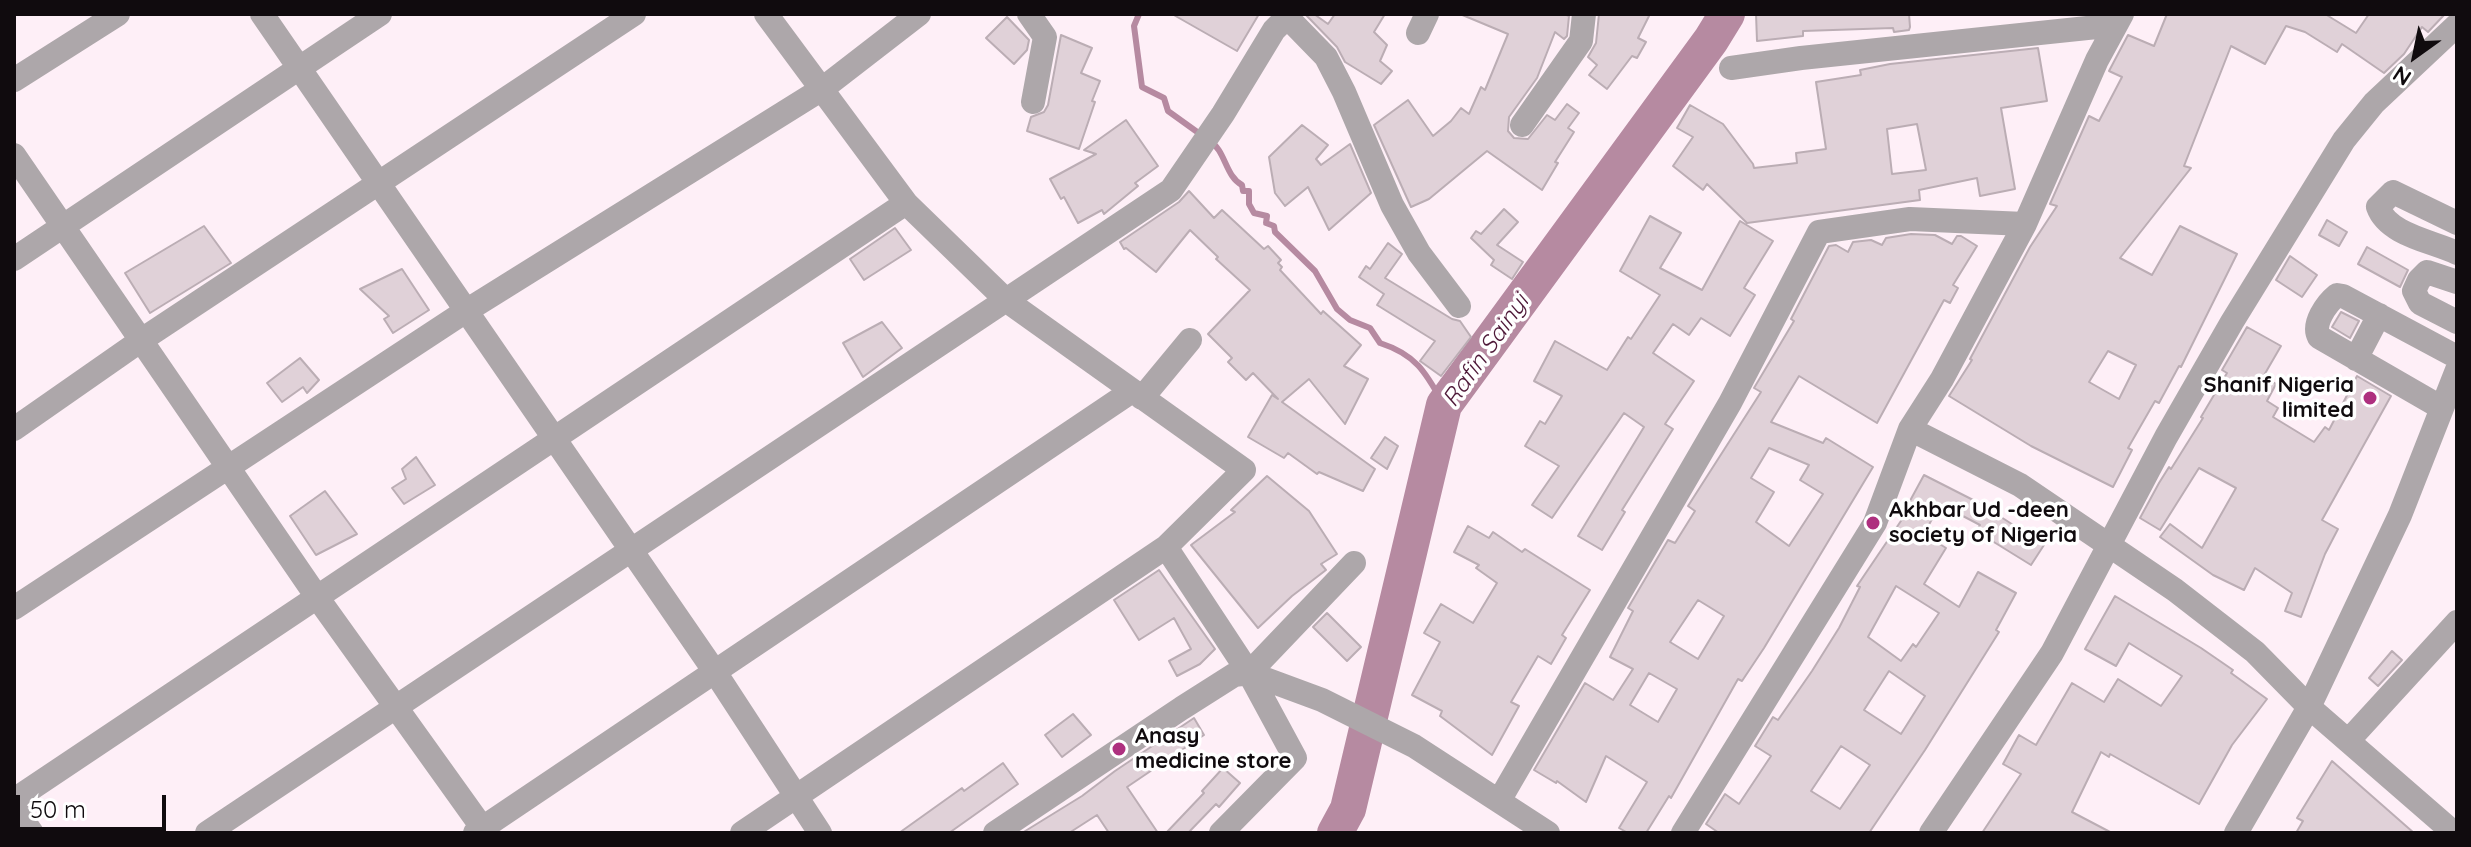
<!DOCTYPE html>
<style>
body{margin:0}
#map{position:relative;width:2471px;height:847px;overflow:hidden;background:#feeff7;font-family:Quicksand,sans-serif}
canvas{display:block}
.frame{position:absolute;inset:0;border:16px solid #100b0e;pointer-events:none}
.north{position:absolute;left:2375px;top:16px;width:80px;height:80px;-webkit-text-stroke:6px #fff;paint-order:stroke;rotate:213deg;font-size:22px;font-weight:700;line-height:32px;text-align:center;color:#100b0e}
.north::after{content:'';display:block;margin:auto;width:28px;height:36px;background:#100b0e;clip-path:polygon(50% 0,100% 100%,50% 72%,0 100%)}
.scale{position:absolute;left:16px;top:795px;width:150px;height:36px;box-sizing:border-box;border:4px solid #100b0e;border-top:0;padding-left:10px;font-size:24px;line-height:28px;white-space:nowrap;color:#100b0e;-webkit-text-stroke:6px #fff;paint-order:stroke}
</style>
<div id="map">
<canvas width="2471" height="847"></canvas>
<div class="frame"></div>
<div class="north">N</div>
<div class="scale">50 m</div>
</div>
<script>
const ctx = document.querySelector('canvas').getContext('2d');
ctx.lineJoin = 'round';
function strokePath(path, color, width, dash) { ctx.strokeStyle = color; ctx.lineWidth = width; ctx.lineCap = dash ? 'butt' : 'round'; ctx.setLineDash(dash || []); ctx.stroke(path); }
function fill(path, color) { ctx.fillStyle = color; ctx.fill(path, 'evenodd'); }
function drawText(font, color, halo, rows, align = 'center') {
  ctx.font = font + ' Quicksand,sans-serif'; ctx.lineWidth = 7; ctx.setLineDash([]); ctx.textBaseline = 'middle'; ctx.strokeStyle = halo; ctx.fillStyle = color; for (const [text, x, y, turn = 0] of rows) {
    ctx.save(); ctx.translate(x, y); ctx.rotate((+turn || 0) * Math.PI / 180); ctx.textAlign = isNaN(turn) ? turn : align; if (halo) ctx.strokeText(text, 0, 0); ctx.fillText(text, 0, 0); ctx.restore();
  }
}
const stream = new Path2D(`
 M1139,14l-5,12 8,61 22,11 4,13 32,23
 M1209,140c17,11 16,36 33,45l1,6h6v13l5,9 13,3 -1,7 8,3 1,6 40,39 22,38 13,11 20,8 10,15c37,12 46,30 64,62`);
const river = new Path2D(`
 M1335,833l13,-24 96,-404 267,-365 16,-26`);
const building = new Path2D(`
 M1172,14h87l-22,37z
 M1305,14h9l14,10 7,-10h50l-11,18 13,13 -7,16 12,10 -11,13 -36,-22 -8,-15z
 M1460,14h104l5,2 -2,20 -3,3 -9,-7 -18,46 -28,39 -1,14 6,7 14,1 19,-24 8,5 12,-16 12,9 -11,15 6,4 -19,30 3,1 -16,27 -55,-39 -58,48 -18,8 -37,-82 34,-25 25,36 18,-15 10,-13 8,6 12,-27 4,3 23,-56z
 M1599,14h51l-12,24 8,4 -9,16 -5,-2 -25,33 -18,-14 8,-10 -9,-8 8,-14z
 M1756,14h153l1,13 -1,3 -15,2 -1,-4 -90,3v5l-46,5z
 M2167,14h158l31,19 13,-19h76l-17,18 -6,-5 -18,27 -20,19 -42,-29 -5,8 -32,-20 -19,-6 -21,38 -34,-18 -47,120 7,2 -71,90 32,17 28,-49 57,28 -56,113 -2,-1 -20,37 -4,-2 -27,47 4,2 -19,37 -82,-41 -82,-50 23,-36 -2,-1 60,-112 27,-41 -7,-2 39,-88 10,5 23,-44 -13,-6 19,-36 26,11zM2108,351l28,14 -17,34 -30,-17z
 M1007,17l22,23 -2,10 -13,14 -28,-26z
 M1061,35l31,13 -11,25 19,8 -8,20 3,1 -16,47 -52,-18 4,-14 13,-5 4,-7z
 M2038,48l9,53 -46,7 14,81 -35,7 -3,-18 -58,12 1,10 -173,23 -40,-39 -4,6 -30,-24 20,-29 -16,-9 13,-23 33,19 30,40 1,4 43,-5 -1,-10 30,-4 -10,-67 45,-7 -1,-5 30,-6zM1917,124l9,46 -34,4 -5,-45z
 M1126,120l32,46 -23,17 3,3 -34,28 -2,-4 -24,13 -14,-26 -3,2 -11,-20 46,-25 -12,-4z
 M1302,125l26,20 -12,14 5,6 29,-21 21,49 -42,37 -21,-43 -23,19 -10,-13 -6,-36z
 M1189,191l25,27 8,-8 42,39 4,-3 13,14 -3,3 4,4 -2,3 41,44 2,-3 38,34 -17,21 24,13 -23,45 -36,-45 -27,23 93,67 -12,22 -44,-19 -2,2 -29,-21 -4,5 -36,-21 24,-42 6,4 -25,-26 -7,7 -18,-18 4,-4 -24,-24 42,-44 -34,-31 2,-2 -28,-27 -34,42 -30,-24 -2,1 -4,-7 59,-40z
 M1504,209l14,13 -21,23 26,17 -11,17 -21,-14 3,-5 -23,-22 5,-7 5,3z
 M1650,216l31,17 -21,35 42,22 38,-69 33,20 -29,47 11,7 -25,41 -29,-18 -12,17 -16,-11 -20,29 41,28 -29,43 8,5 -51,81 3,2 -23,38 -24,-14 66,-109 -20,-14 -72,105 -20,-13 27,-39 -34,-20 15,-25 5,3 17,-28 -28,-15 21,-40 52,29 21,-33 3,2 29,-44 -40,-24z
 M2327,220l20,12 -8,14 -20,-11z
 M204,226l27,37 -81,50 -25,-40z
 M895,228l16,22 -47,30 -14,-21z
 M1911,234l24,1 17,9 5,-8h4l16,10 -24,39 5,3 -8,15 -6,-3 -67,123 -78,-47 -28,46 52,21 3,-5 47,29 -109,181 -22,33 -4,-2 -67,119 -2,-2 -23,37h-18l-9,-5 28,-46 -41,-26 -20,46 -29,-21 -1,2 -22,-13 51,-87 28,17 20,-31 -23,-12 23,-46 -5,-3 40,-68 7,3 20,-32 -7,-5 73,-114 -7,-4 40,-67 -3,-2 38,-73 7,-1 12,7 5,-10 18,-2 11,5 4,-7zM1769,448l40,17 -9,15 23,14 -34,52 -33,-24 18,-30 -23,-14zM1698,600l26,16 -26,43 -28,-17zM1649,673l28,16 -19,33 -28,-17z
 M1388,243l14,11 -17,24 67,41 8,2 11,16 -30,39 -21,-15 15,-20 -58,-36 7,-11 -25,-17 7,-11 4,3z
 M2367,247l41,23 -8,17 -42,-23z
 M2290,256l27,19 -15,22 -26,-17z
 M402,269l27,41 -36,23 -9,-14 5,-3 -29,-27z
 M2341,312l18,9 -9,17 -18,-11z
 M882,322l20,26 -39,29 -20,-34z
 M2247,327l34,19 -18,31 13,7 -9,17 11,7 -5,9 41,25 11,-15 4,3 28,-54 34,20 -69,124 16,9 -13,25 -24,63 -16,-6 7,-18 -37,-25 -11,22 -31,-15 -53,-38 10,-13 32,24 34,-60 -37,-20 -39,62 -20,-12 19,-35 10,-16 2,2 32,-51 -2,-1 26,-44 -5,-3z
 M300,358l19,22 -12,13 -4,-6 -21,15 -15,-19z
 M1385,437l13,9 -11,23 -16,-11z
 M416,457l19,28 -31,19 -12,-16 14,-9 -4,-10z
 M1924,475l57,29 63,41 -13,20 -55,-34 4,-6 -40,-21 -16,30 22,14 -22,36 35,23 19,-35 38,21 -20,37 3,2 -74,118 -56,83h-150l-13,-9 19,-30 14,10 32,-48 -16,-10 18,-29 5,3 34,-49 27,-43 21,-41 -3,-1 50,-74 -2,-2zM1896,586l43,27 -23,34 -3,-3 -12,17 -33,-24zM1889,671l36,25 -24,38 -37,-24zM1841,746l29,19 -30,44 -29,-18z
 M1267,476l42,35 28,43 -16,10 5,6 -34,26 -34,32 -67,-83 44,-33 -4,-2z
 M325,491l32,43 -41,21 -26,-39z
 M1468,526l21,12 4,-6 29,20 3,-3 65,41 -28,45 4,3 -15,26 -13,-8 -27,46 8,4 -27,49 -52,-39 2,-5 -30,-16 28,-53 -16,-9 17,-29 32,19 24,-40 -21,-15 3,-3 -25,-13z
 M1159,570l56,79 -15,15 -23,12 -8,-15 22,-12 -17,-31 -35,22 -25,-40z
 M2115,596l86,52 32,22 -2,3 36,26 -35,46 -33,59 -89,-50 -1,3 -8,-5 -29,60 40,21h-130l39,-59 -18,-10 16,-29 17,10 36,-62 32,19 14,-23 43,27 21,-30 -53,-33 -13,23 -31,-17z
 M1327,613l34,34 -14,14 -34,-34z
 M2392,651l10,9 -24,26 -9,-8z
 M1073,714l18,21 -29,22 -17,-22z
 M1194,718l10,17 -77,52 31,46h-49l-12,-18 -28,18h-47l60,-37 33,-25z
 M2332,761l82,72h-118l7,-12 -6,-3z
 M1003,763l15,21 -69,49h-50l63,-45 2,3z
 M1223,768l17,15 -21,24 -3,-3 -28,29h-22l38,-40 -2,-2z`);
const minor = new Path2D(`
 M262,14l453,658 105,161
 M1029,14l16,23 -12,65
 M1288,18l38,39 18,35 48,113 27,48 40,53
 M1418,33l9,-19
 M1731,68l70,-10 315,-33
 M14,80l104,-66
 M1522,125l59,-84 3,-27
 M14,155l303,442 169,236
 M2457,223l-64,-31 -15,15c10,28 54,34 79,46
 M14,259l366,-245
 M2457,282l-30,-10 -8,8 -5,11 6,12 37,19
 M2356,359l23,-44
 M1142,398l48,-58
 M2442,408l-123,-71c-7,-13 7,-33 18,-42l6,1 114,61
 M14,429l129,-90 491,-325
 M1910,429l110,56 155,105 80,62 54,55 145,126
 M1166,547l83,126 46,85 -74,75
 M14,608l452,-297 356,-222 97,-75
 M1249,673l105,-110
 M2348,741l109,-119
 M14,800l892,-597
 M1499,801l231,-398 89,-171 91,-13 115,5
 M14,807l18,26
 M207,833l964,-643 52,-76 51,-84 16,-16
 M475,833l657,-442
 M742,833l424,-286 78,-77 -237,-169 -101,-98 -140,-189
 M995,833l187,-125 52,-33 15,-2 73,27 92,46 134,87
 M1683,833l192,-310 35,-94 32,-50 83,-155 72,-164 25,-46
 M1931,833l121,-180 114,-216 66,-115 112,-182 30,-37 83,-78
 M2236,833l73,-126 91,-192 57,-145`);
const markers = [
 [2370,398,8,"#ae307f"],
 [1873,523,8,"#ae307f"],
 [1119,749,8,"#ae307f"]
];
const poiNames = [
 ["Shanif Nigeria",2354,385,"right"],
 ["limited",2354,410,"right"],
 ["Akhbar Ud -deen",1889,510],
 ["society of Nigeria",1889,535],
 ["Anasy",1135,736],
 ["medicine store",1135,761]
];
const waterNames = [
 ["Rafin Sainyi",1486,351,-55]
];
strokePath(stream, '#b68aa1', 6);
strokePath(river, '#b68aa1', 36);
fill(building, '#e0d1d8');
strokePath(building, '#bbadb4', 2);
strokePath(minor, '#ada7aa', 24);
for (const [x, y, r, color] of markers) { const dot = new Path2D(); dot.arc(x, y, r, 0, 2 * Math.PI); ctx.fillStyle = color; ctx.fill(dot); strokePath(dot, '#fff', 3); }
drawText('bold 22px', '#100b0e', '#fff', poiNames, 'left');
drawText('italic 24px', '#4e1838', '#fff', waterNames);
</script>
